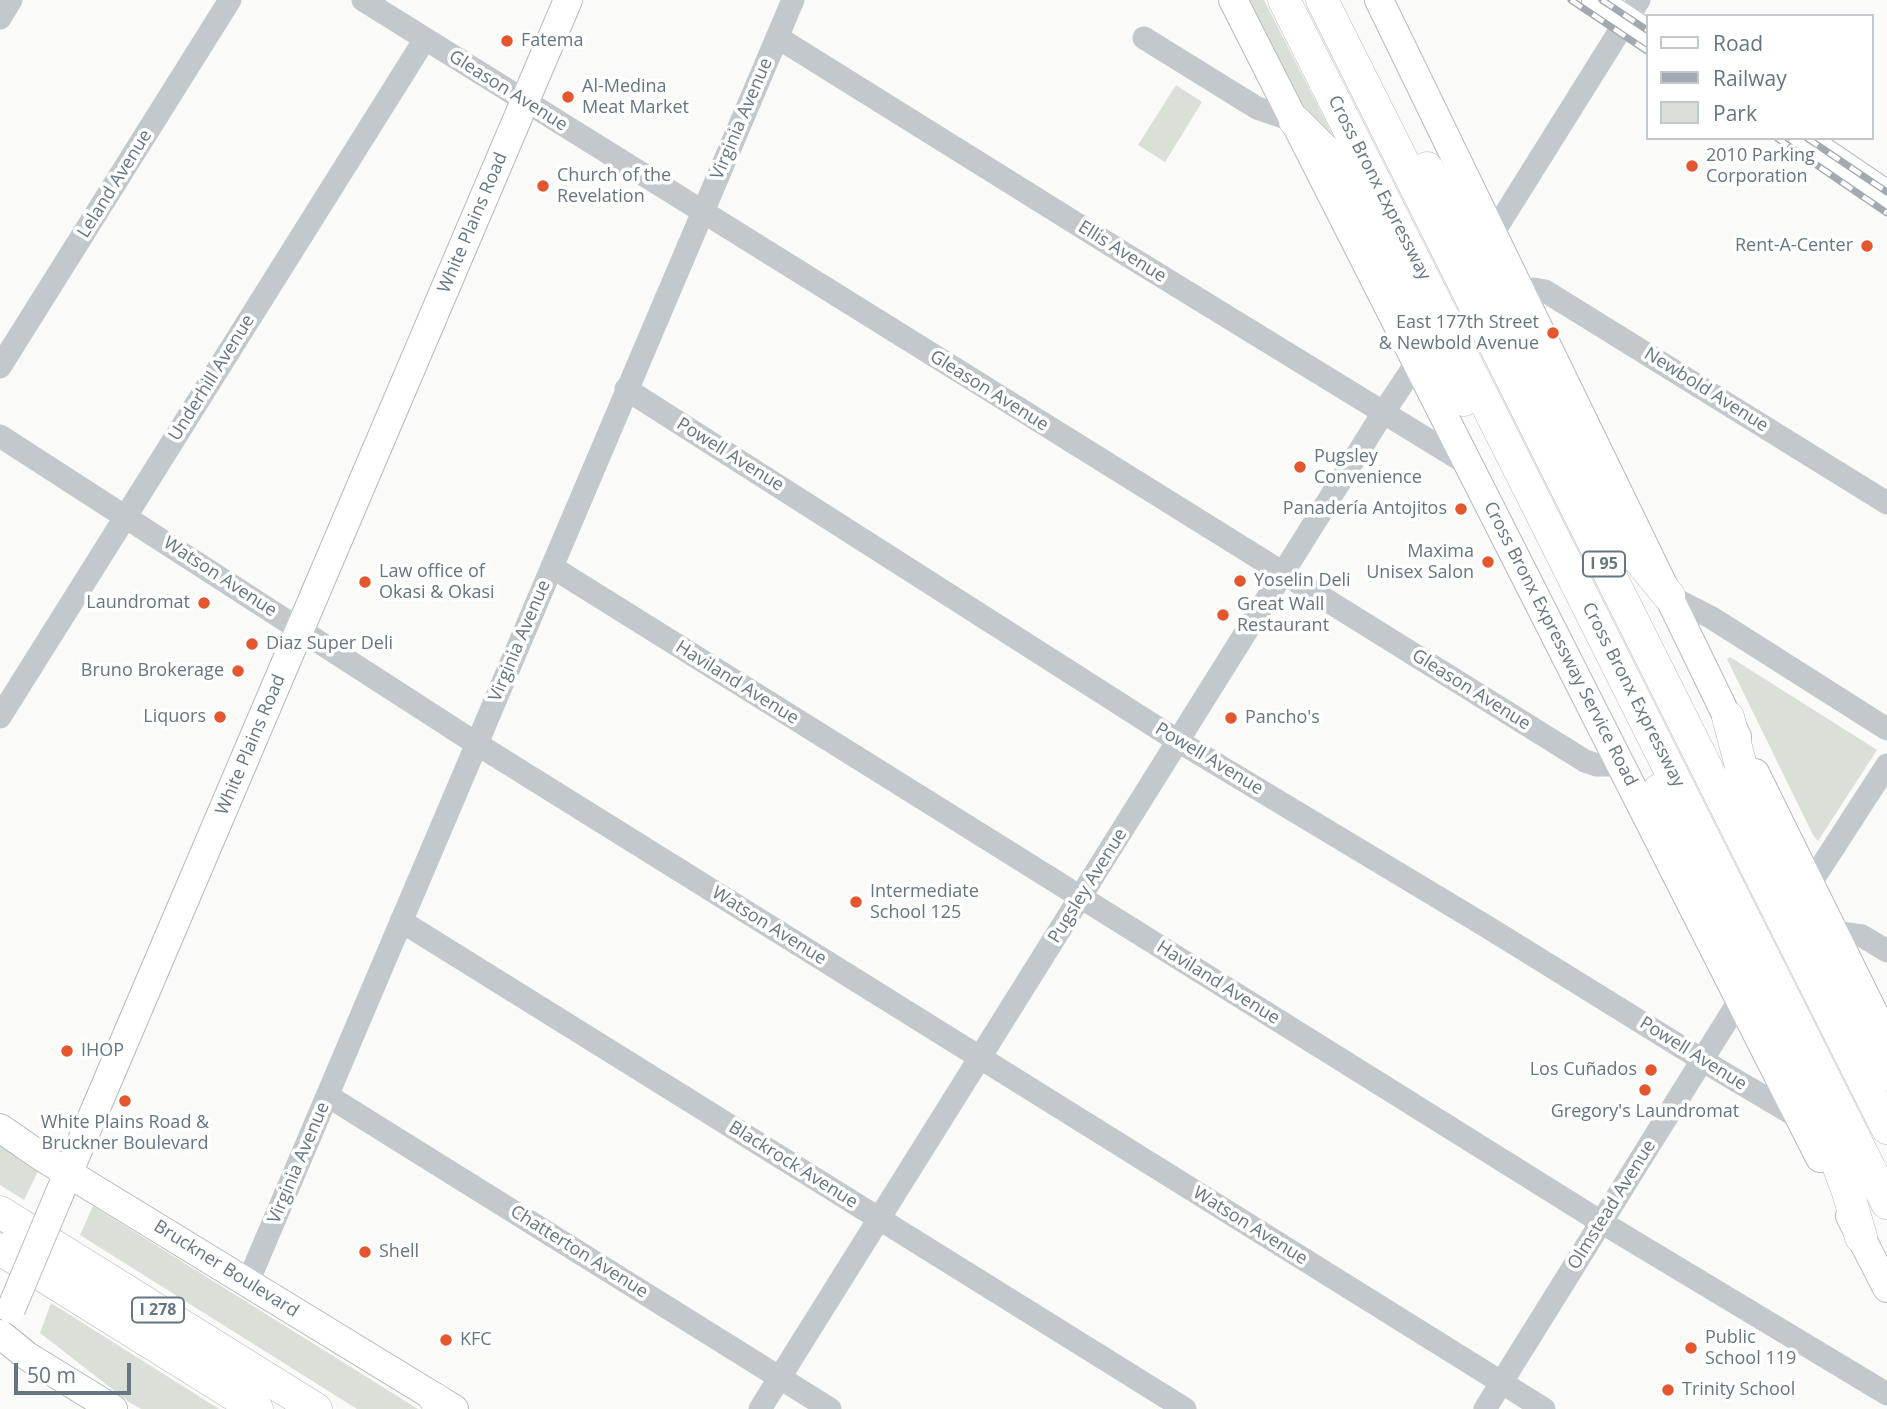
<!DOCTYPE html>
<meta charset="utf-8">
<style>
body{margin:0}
#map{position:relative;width:1887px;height:1409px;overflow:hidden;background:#fafaf8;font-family:"Open Sans",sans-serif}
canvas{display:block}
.legend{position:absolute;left:1646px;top:14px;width:228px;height:126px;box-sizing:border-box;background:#fff;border:2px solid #c1c8cd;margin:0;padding:9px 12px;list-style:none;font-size:21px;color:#657683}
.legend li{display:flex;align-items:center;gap:14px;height:35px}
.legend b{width:35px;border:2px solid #c1c8cd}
.scale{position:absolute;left:14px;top:1363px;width:117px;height:32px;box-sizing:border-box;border:4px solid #657683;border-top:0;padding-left:9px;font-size:21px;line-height:24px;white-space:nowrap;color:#657683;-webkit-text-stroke:5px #fff;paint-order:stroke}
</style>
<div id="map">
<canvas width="1887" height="1409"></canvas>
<ul class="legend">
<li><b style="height:9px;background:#fff"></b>Road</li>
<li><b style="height:9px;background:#a2aab0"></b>Railway</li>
<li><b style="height:19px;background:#dadfd7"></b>Park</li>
</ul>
<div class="scale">50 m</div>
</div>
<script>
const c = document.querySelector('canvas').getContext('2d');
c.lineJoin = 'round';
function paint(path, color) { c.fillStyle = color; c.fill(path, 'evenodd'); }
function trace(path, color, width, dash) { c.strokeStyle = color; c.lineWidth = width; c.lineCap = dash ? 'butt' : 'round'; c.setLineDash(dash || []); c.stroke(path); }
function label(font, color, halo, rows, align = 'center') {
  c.font = font + ' "Open Sans",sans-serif'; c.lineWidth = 7; c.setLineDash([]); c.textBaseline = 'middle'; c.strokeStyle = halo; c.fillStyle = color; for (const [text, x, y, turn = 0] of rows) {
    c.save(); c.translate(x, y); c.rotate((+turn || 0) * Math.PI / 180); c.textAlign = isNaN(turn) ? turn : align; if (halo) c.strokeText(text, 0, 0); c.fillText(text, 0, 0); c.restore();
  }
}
paint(new Path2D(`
 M 1243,0 L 1264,0 L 1350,169 L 1291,96 Z
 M 1176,85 L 1202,102 L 1165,162 L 1138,145 Z
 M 1730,657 L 1877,750 L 1818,841 L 1813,835 L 1727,659 Z
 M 0,1143 L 38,1171 L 24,1200 L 0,1185 Z
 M 93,1206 L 418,1409 L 357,1409 L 80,1235 Z
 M 51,1303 L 219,1409 L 141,1409 L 129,1402 L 40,1333 Z`), '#dadfd7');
const major = new Path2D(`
 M 1233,0 L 1820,1158
 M 1379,0 L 1737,737
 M 1596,0 L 1647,34
 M 1803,138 L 1887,195
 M 1755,773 L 1887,1040
 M 0,1128 L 42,1157 L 454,1409
 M 58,1197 L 568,0
 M 1850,1216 L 1887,1288
 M 0,1334 L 27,1356 L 113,1409`);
const highway = new Path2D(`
 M 1284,0 L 1887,1203
 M 1322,0 L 1887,1128
 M 1295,121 L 1324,150 L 1344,180 L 1407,303 L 1464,400
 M 1427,168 L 1486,272 L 1604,508 L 1628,546 L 1669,596
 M 1728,717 L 1745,781 L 1764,830 L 1887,1075
 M 1659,790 L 1716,916 L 1832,1149 L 1848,1192 L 1861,1237
 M 0,1212 L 316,1409
 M 0,1249 L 257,1409
 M 435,1399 L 447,1409`);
trace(major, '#b5babe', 30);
trace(highway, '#b4b9bd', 33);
trace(new Path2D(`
 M 363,0 L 1585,761 L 1597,765 L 1622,765
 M 0,18 L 11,0
 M 777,37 L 1125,254 L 1469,465
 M 1144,38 L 1257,108 L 1295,121
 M 1492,235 L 1639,0
 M 1521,294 L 1534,289 L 1545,291 L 1887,503
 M 0,367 L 230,0
 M 626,389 L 1178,741 L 1489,928 L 1720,1071 L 1798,1117
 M 0,436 L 477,744 L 1544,1409
 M 552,567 L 1601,1222 L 1887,1394
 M 1669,596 L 1712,618 L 1887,729
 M 0,717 L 425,39
 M 1810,884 L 1887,765
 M 401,921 L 1185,1409
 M 1834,932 L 1862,936 L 1887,951
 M 328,1096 L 830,1409
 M 248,1282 L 793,0
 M 760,1409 L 1383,413 L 1417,362
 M 1485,1409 L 1739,1001`), '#c3c8cc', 23);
trace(major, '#fff', 28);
trace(highway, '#fff', 32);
const rail = new Path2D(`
 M 1571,0 L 1647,51
 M 1602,0 L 1647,30
 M 1777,138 L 1887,213
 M 1807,138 L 1887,192`);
trace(rail, '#a2aab0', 7);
trace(rail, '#fff', 4.5, [13]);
const majorBridge = new Path2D(`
 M 11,1309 L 58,1197`);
trace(majorBridge, '#b5babe', 30, []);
trace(majorBridge, '#fff', 28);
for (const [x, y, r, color] of [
 [507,41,7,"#e4572e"],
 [568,97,7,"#e4572e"],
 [1692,166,7,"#e4572e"],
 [543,186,7,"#e4572e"],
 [1867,246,7,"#e4572e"],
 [1553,333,7,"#e4572e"],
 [1300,467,7,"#e4572e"],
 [1461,509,7,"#e4572e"],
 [1488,562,7,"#e4572e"],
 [1240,581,7,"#e4572e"],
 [365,582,7,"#e4572e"],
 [204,603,7,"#e4572e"],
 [1223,615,7,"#e4572e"],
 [252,644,7,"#e4572e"],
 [238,671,7,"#e4572e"],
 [220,717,7,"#e4572e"],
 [1231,718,7,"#e4572e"],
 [856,902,7,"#e4572e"],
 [67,1051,7,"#e4572e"],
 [1651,1070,7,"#e4572e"],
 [1645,1090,7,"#e4572e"],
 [125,1101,7,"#e4572e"],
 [365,1252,7,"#e4572e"],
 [446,1340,7,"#e4572e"],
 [1691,1348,7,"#e4572e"],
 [1668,1390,7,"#e4572e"]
]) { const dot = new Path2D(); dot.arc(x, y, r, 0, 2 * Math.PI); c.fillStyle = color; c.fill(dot); trace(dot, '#fff', 2.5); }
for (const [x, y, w] of [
 [1604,564,42],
 [158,1310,52]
]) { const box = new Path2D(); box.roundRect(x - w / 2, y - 12.5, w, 25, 5); c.fillStyle = '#fff'; c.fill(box); trace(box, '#657683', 2); }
label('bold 16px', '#657683', null, [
 ["I 95",1604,564],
 ["I 278",158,1310]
]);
label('18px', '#657683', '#fff', [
 ["Fatema",521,41],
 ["Al-Medina",582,87],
 ["Meat Market",582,108],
 ["2010 Parking",1706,156],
 ["Corporation",1706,177],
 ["Church of the",557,176],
 ["Revelation",557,197],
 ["Rent-A-Center",1853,246,"right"],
 ["East 177th Street",1539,323,"right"],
 ["& Newbold Avenue",1539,344,"right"],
 ["Pugsley",1314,457],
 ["Convenience",1314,478],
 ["Panadería Antojitos",1447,509,"right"],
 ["Maxima",1474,552,"right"],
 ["Unisex Salon",1474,573,"right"],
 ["Law office of",379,572],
 ["Okasi & Okasi",379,593],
 ["Yoselin Deli",1254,581],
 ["Laundromat",190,603,"right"],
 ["Great Wall",1237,605],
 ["Restaurant",1237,626],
 ["Diaz Super Deli",266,644],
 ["Bruno Brokerage",224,671,"right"],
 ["Liquors",206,717,"right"],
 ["Pancho's",1245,718],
 ["Intermediate",870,892],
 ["School 125",870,913],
 ["IHOP",81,1051],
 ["Los Cuñados",1637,1070,"right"],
 ["Gregory's Laundromat",1645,1112,"center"],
 ["White Plains Road &",125,1123,"center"],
 ["Bruckner Boulevard",125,1144,"center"],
 ["Shell",379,1252],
 ["Public",1705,1338],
 ["School 119",1705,1359],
 ["KFC",460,1340],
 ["Trinity School",1682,1390]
], 'left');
label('18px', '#657683', '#fff', [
 ["Gleason Avenue",508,91,32],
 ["Virginia Avenue",742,119,-67],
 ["Leland Avenue",115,184,-58],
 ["Cross Bronx Expressway",1379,188,63],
 ["White Plains Road",473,223,-67],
 ["Ellis Avenue",1122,252,32],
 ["Underhill Avenue",212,378,-58],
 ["Newbold Avenue",1706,390,32],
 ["Gleason Avenue",989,391,32],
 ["Powell Avenue",730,455,32],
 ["Watson Avenue",220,577,33],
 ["Virginia Avenue",520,641,-67],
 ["Cross Bronx Expressway Service Road",1560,644,63],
 ["Haviland Avenue",737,683,32],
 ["Gleason Avenue",1471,690,32],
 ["Cross Bronx Expressway",1633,695,63],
 ["White Plains Road",251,745,-67],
 ["Powell Avenue",1209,759,31],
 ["Pugsley Avenue",1088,886,-58],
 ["Watson Avenue",769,926,32],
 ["Haviland Avenue",1218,983,32],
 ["Powell Avenue",1693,1054,32],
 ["Virginia Avenue",299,1163,-67],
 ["Blackrock Avenue",793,1165,32],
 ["Olmstead Avenue",1612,1205,-58],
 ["Watson Avenue",1250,1226,32],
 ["Chatterton Avenue",579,1252,32],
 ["Bruckner Boulevard",226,1269,32]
]);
</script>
